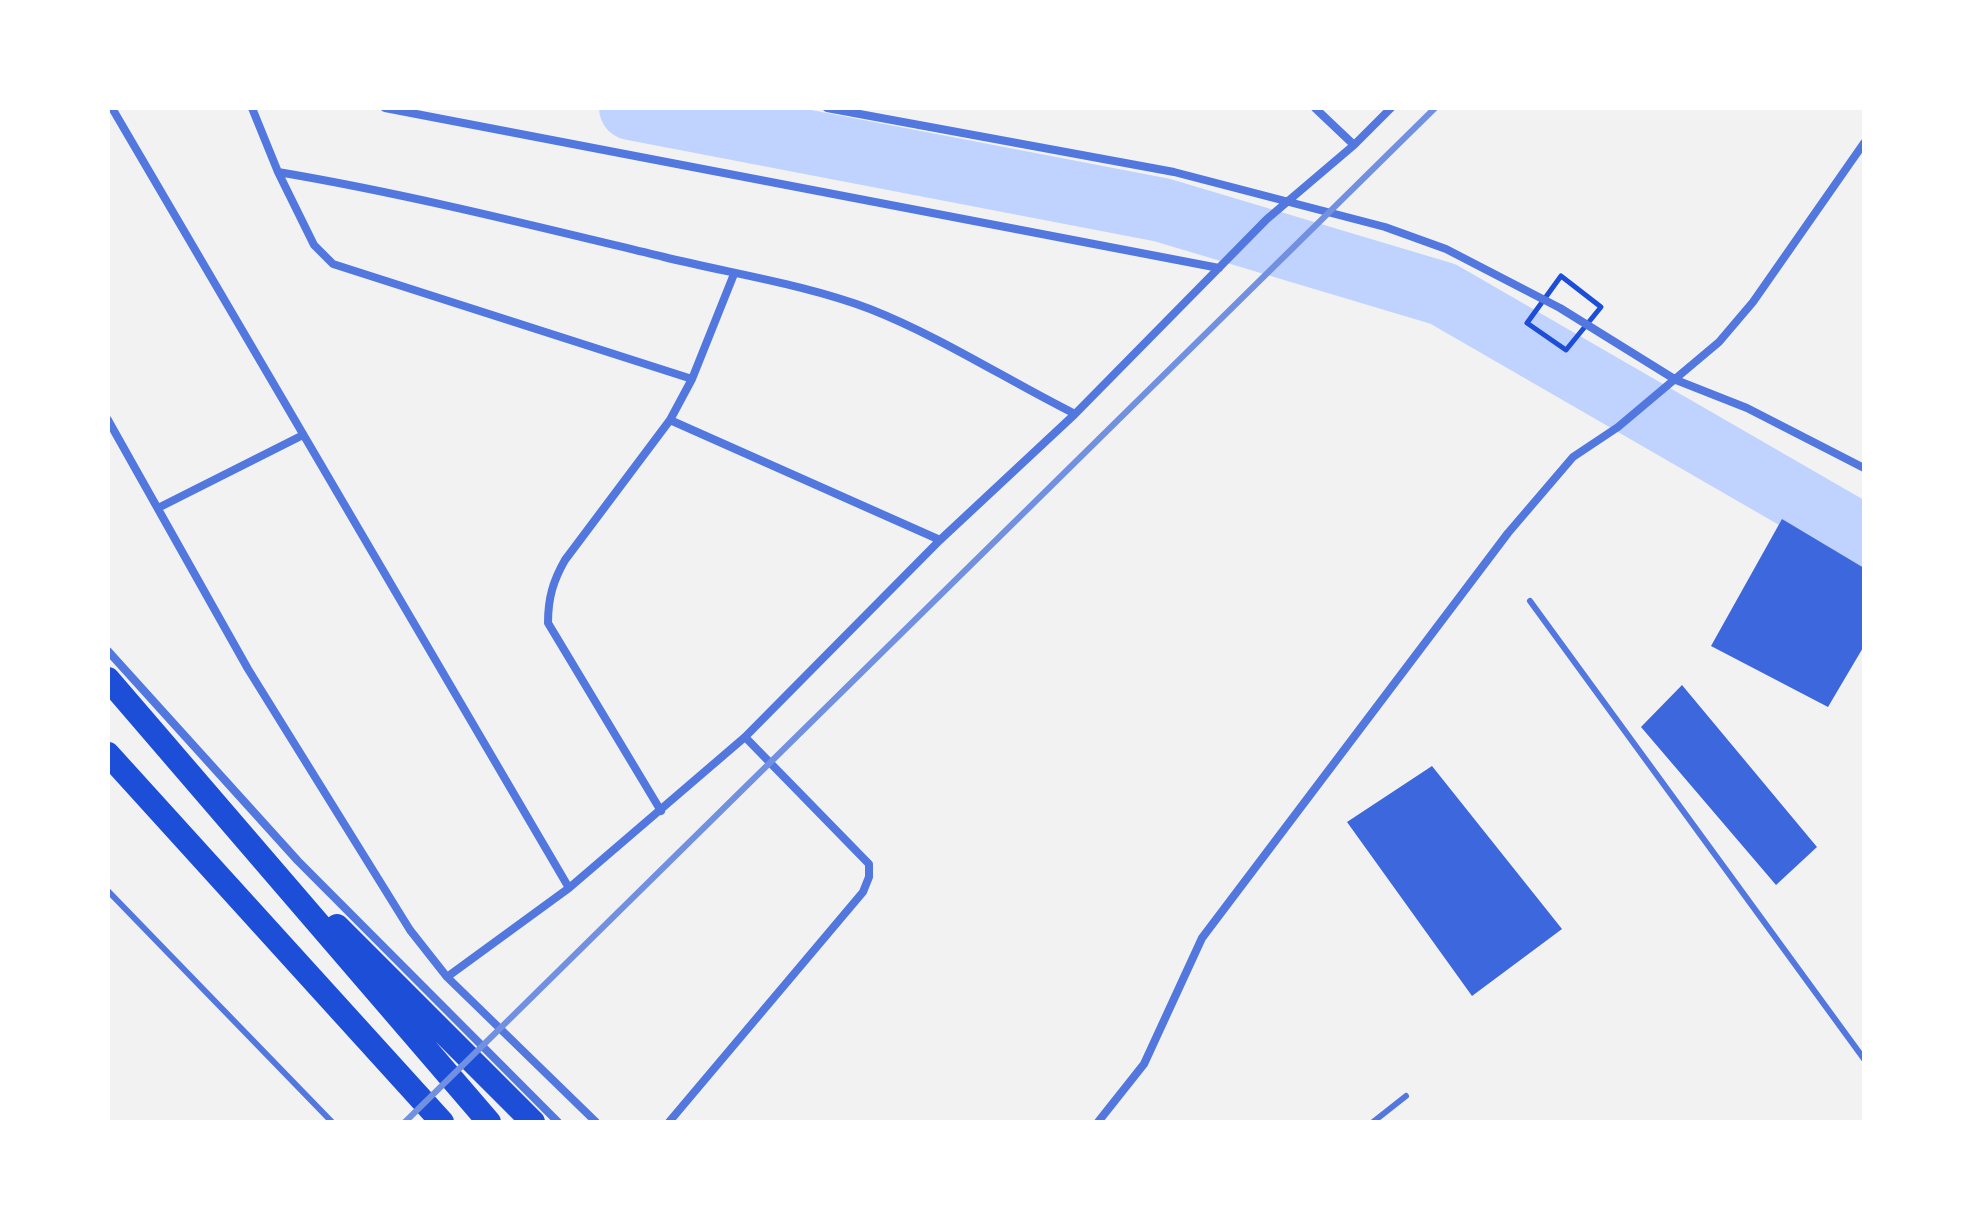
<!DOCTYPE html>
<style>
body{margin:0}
#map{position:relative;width:1972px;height:1230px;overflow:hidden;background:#f2f2f2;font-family:"Asap Condensed",sans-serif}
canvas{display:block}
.frame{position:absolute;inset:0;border:110px solid #fff;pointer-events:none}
</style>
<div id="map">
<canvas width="1972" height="1230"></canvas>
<div class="frame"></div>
</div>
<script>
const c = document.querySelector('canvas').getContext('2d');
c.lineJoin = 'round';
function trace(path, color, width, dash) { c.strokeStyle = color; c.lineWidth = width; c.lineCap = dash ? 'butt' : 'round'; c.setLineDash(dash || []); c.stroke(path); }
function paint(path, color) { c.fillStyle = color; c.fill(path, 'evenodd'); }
trace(new Path2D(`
 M 631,108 L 1162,210 L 1443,294 L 1864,537`), '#bfd3fe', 64);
paint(new Path2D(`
 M 1782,519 L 1864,568 L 1864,646 L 1828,707 L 1711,646 Z
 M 1682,685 L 1817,847 L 1776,885 L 1641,727 Z
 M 1432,766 L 1562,929 L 1472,996 L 1347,822 Z`), '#3d67dc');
trace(new Path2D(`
 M 1561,276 L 1601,307 L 1566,350 L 1527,323 Z`), '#1d4ed8', 5);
trace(new Path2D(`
 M 1530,601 L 1864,1059
 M 108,891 L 332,1122
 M 1373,1122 L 1406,1096`), '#5277de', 6);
trace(new Path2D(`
 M 112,108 L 569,888
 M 252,108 L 278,172 C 408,194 535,226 664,257 C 733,274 803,284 870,309 C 941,337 1007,380 1075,414
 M 385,108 L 1219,268
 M 827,108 L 1174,172 L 1385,227 L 1446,249 L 1560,308 L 1676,380 L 1747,408 L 1864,468
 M 1315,108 L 1354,145
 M 278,172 L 314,245 L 333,264 L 692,379
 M 108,420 L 248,669 L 410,930 L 447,977 L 596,1122
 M 670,420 L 692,379 L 734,274
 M 160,507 L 303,435
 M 108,651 L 298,861 L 558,1122
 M 661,811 L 548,623 C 548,598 553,581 565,560 L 670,420 L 940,540
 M 447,977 L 569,888 L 745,737 L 940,540 L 1075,414 L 1267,219 L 1354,145 L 1391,108
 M 669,1122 L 863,892 L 869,877 L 869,864 L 745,737
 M 1098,1122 L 1144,1064 L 1202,938 L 1508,533 L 1573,457 L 1618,427 L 1719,342 L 1753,302 L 1864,143`), '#5277de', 8);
trace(new Path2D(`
 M 108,679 L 489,1122
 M 108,754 L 442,1122
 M 337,926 L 533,1122`), '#1d4ed8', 24);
trace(new Path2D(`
 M 405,1122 L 1435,108`), '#7290e2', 6);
</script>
